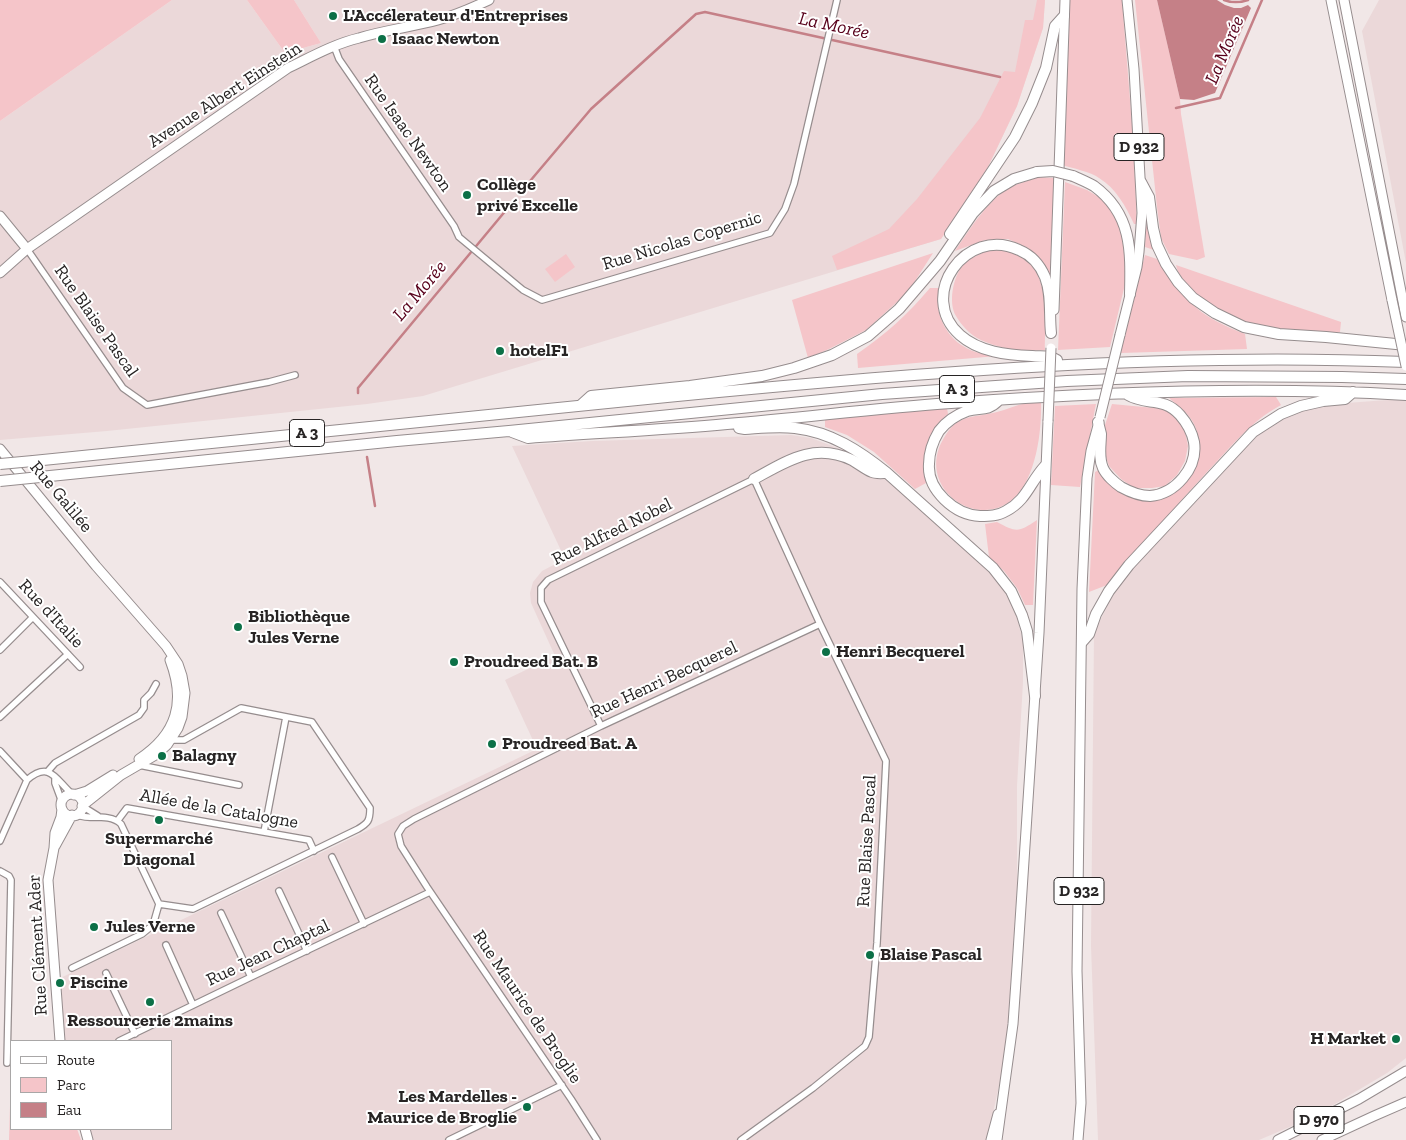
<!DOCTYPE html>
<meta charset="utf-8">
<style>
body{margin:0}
#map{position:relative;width:1406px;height:1140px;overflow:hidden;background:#f1e7e7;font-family:"Zilla Slab",serif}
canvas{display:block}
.legend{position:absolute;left:10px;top:1040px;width:162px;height:90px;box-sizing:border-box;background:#fff;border:1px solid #a9a7a7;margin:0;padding:6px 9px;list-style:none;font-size:15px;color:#272424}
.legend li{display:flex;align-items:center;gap:10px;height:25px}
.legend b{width:25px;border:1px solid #a9a7a7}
</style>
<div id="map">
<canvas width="1406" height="1140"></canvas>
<ul class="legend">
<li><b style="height:6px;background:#fff"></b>Route</li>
<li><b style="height:14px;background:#f5c5c9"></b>Parc</li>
<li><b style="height:14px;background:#c58087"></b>Eau</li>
</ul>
</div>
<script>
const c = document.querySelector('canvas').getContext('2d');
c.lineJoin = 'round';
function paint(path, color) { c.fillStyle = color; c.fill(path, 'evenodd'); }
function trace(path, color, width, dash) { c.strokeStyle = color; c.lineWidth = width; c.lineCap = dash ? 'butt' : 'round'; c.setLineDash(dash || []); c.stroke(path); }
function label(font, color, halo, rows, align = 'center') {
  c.font = font + ' "Zilla Slab",serif'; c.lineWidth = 4; c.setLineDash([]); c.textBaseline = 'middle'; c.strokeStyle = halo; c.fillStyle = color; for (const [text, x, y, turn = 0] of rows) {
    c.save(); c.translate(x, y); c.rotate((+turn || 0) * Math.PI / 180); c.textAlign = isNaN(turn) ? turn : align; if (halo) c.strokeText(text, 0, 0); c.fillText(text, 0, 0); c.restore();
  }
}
paint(new Path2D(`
 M 172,0 L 247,0 L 285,53 L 321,43 L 294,0 L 1045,0 L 1043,28 L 1017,106 L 987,169 L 941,239 L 423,396 L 367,404 L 107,431 L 0,440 L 0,121 Z
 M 1379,0 L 1406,0 L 1406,263 L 1362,31 Z
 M 1401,399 L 1406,400 L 1406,1058 L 1387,1073 L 1313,1117 L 1259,1140 L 1098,1140 L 1091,946 L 1094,633 L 1114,593 L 1133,568 L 1255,438 L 1276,420 L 1319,405 Z
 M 791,435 L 811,438 L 843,450 L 871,465 L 990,572 L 1007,593 L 1017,617 L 1023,642 L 1023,682 L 1017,786 L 1017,887 L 1008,1026 L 1001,1077 L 987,1140 L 85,1140 L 81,1129 L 171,1129 L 171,1041 L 57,1041 L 50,983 L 537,749 L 505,680 L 555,656 L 531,603 L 530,593 L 533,582 L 542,571 L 565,559 L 512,446 L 592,441 Z`), '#ebd8d9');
paint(new Path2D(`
 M 0,0 L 172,0 L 0,121 Z
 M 247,0 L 294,0 L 321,43 L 285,53 Z
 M 1037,0 L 1045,0 L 1043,28 L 1017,106 L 987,169 L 941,239 L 837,270 L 832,256 L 889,229 L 917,199 L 980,118 L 1004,71 L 1015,72 L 1025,20 L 1033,20 Z
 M 1069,0 L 1122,0 L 1133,137 L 1137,224 L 1134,224 C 1126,207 1116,188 1099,178 C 1091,172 1072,168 1062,165 Z
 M 1135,0 L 1157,0 L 1180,99 L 1181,114 L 1205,257 L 1197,260 L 1169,254 L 1161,238 L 1157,207 Z
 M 1038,177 L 1054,178 L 1050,277 L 1039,258 L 1028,248 L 1008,239 L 985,240 L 955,251 C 970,229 990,196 1015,185 C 1023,182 1031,180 1038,177 Z
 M 1065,182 L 1087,190 L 1107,202 L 1120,223 L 1125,260 L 1126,280 L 1110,347 L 1058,350 Z
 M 1146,224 L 1154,250 L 1145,247 Z
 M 989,250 C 995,250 1003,249 1009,251 C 1052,264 1045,314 1045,350 C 1036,350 1026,351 1018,351 C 1006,349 988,344 977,338 C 969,333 961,325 956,316 C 948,303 953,277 963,265 C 969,258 980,254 989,250 Z
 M 933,253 L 908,292 L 866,330 L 829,349 L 808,358 L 792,300 Z
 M 566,254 L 575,267 L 555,282 L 545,269 Z
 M 1145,255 L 1157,259 C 1173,283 1189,307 1216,321 C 1225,326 1235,330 1245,334 L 1247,349 L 1121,353 L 1124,333 Z
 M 1176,265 L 1341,322 L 1340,332 C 1290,335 1224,327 1190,287 C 1184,280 1178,275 1176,265 Z
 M 930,288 L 940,288 C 939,292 938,296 938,300 C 937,318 948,337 963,346 C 973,353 985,354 997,356 L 858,368 L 857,354 C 886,334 907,315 930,288 Z
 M 1276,397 L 1281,405 C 1251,421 1230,448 1207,472 C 1173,509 1140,547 1107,585 L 1089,592 L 1095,472 L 1099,470 C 1109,482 1116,491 1131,497 C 1135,499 1139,499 1143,499 C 1182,503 1209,461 1195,426 C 1190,414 1178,406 1169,398 Z
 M 1041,402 C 1042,431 1036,479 1013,499 C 979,529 923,493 939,448 C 942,440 949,428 956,423 C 968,415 983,416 997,412 C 1006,410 1016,405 1026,403 C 1031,402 1036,403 1041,402 Z
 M 1096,404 L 1080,487 L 1051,485 L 1055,406 Z
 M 1112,404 L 1165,409 L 1176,417 L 1185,431 L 1188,446 L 1185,461 L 1177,475 L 1165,486 L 1152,488 L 1134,488 L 1121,479 L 1109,466 L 1103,448 L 1102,434 Z
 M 947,408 L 948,414 C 925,439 923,449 926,483 L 915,489 L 874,452 L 847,435 L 825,427 L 825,419 Z
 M 1037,520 L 1033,605 L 1025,605 L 1017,588 L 1004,571 L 989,557 L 985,524 L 997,522 C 1017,533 1019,532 1037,520 Z
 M 11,1071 L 11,1129 L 77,1129 L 81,1140 L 9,1140 Z`), '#f5c5c9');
paint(new Path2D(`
 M 1157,0 L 1217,0 L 1225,5 L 1234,8 L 1241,8 L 1248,5 L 1251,8 L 1215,93 L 1194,100 L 1180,99 Z`), '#c58087');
trace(new Path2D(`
 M 1224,0 C 1232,3 1239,3 1248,0
 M 1176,108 L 1220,98 L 1262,0
 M 525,187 L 591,109 L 696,14 L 705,12 L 1000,77
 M 358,393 L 358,388 L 507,209
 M 367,457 L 375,506`), '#c58087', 2.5);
const street = new Path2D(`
 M 334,46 L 339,59 L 454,226 L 459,237 L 523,290 L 542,300 L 770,233 L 785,209 L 794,184 L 837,0
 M 27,249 L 123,388 L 147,405 L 269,382 L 295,375
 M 0,582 L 80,667
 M 0,650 L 33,617
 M 0,717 L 68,654
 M 601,726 L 541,602 L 541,588 L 548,580 L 754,479 L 820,624 L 886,761 L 877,943 L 869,1037 L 865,1046 L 813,1088 L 741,1140
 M 0,751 L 27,780
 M 139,765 L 239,785
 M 48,771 L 55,763 L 139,715 L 144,708 L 144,700 L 151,693 L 156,684
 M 55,777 L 55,783 L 62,802
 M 82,806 L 98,816
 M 76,815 C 81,816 87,818 93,817 C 102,817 114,817 121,824 L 159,904
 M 118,820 L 127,808 L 309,840 L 314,851
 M 264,832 L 286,717
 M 0,841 L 27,780 C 50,760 56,780 72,794
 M 332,857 L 364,924
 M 0,871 L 9,876 L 11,880 L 7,1063
 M 279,891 L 307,951
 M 159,904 L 193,909 L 358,829 C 368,823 370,821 370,808 L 312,722 L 241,708 L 184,740 L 171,740 L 169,738
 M 221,913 L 251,977
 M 166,945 L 193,1005
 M 72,968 L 142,934 L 153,925 L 159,904
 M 106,973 L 135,1034
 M 119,1041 L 251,977 L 430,892
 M 449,1140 L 562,1085
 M 597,1140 L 571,1099 L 427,887 L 401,846 L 398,834 L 403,826 L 414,819 L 601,726 L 820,624`);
const secondary = new Path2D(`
 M 1331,0 L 1392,300
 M 1344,0 L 1406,317
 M 0,216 L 27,249
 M 0,273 L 27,249 L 288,68 C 311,57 334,44 359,38 C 385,30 412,27 438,20 C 456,15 472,8 489,0
 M 0,449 L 96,566 L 166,646 L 178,664 L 182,676 L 185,693 L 182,717 L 178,728 L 167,745 L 157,754 L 121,775 L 82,806
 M 139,759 C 177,734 186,702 170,660
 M61 805a11 11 0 1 1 22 0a11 11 0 1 1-22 0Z
 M 74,795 L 87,791 L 113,775
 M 55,846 L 72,815
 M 60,1041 L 48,880 L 54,848 L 55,833 L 61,817 L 62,809
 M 85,1129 L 88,1140
 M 991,1140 L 998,1114`);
const primary = new Path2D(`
 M 1054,310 L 1065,0
 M 1120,335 L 1137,267 L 1139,252 L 1142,213 L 1134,69 L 1127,0
 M 997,1140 L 1013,1024 L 1017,967 L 1039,633 L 1048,421
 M 1078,1140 L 1081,1103 L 1077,971 L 1082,589 L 1087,478 L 1091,451 L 1099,422
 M 1278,1140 L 1359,1099 L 1406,1071
 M 1322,1140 L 1374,1116 L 1406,1102`);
const highway = new Path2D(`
 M 1073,176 C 1080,179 1087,182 1094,186 C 1132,214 1131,250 1130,294
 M 1141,182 L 1149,197 L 1153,228 L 1157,245 L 1166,264 L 1178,282 L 1193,298 L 1215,313 L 1244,327 L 1279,334 L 1326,337 L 1406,345
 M 950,234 L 1015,137 L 1032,103 L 1046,68 L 1055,26 L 1064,16
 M 1051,333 C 1049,315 1052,295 1045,277 C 1040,265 1031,255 1019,250 C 966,225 916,296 960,335 C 979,352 1007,355 1032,356 C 1041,357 1050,355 1057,360
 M 998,401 C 987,412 980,407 967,411 C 956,415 946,422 939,431 C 933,441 929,452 929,464 C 927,490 955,515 980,516 C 989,516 998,516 1006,511 C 1027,500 1030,482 1045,466
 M 581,405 L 591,396 L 690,386 L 762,376 L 794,368 L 832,355 L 868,336 L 899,309 L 940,261 L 973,213 L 994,191 L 1014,179 L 1037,172
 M 1098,422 C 1099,426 1100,430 1101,434 C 1101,445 1098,457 1103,468 C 1106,475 1115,483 1121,487 C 1130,492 1140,496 1150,496 C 1175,494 1198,468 1194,442 C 1192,432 1187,423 1180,415 C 1163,396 1146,406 1128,395
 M 739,428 L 745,429 C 761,428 778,426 795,428 C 831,432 860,451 887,473 L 993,568 L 1011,591 L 1022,615 L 1027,631 L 1035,696
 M 512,432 L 528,438 C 594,433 661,430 727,424 C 802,418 876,408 951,403 C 1102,392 1255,386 1406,395
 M 33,461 C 244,440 455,417 667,397 C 912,373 1159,352 1406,362
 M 40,477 L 397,441 L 509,431 L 882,394 L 1067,381 L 1188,376 L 1342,377 L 1406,379
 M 754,479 C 787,461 814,442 852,460 C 859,464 865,469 872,472 C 876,474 883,473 887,473
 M 1082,642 L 1089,634 L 1096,614 L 1109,591 L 1129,565 L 1253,432 L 1281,414 L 1301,406 L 1323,401 L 1345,399 L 1353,392`);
trace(street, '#968d8e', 8);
trace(secondary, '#968d8e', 11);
trace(primary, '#968d8e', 11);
trace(highway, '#968d8e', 12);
trace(street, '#fff', 5.5);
trace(secondary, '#fff', 9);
trace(primary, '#fff', 9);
trace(highway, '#fff', 10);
const secondaryBridge = new Path2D(`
 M 1392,300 L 1406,366`);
const primaryBridge = new Path2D(`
 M 1100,417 L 1120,335
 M 1048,421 L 1051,348`);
const highwayBridge = new Path2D(`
 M 1037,172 L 1053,171 L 1073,176
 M 0,464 L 33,461
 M 0,481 L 40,477`);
trace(secondaryBridge, '#968d8e', 11, []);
trace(primaryBridge, '#968d8e', 11, []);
trace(highwayBridge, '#968d8e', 12, []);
trace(secondaryBridge, '#fff', 9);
trace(primaryBridge, '#fff', 9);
trace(highwayBridge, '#fff', 10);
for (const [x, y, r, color] of [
 [333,16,5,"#0c7047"],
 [382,39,5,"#0c7047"],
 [467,195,5,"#0c7047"],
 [500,351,5,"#0c7047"],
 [238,627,5,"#0c7047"],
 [826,652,5,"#0c7047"],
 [454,662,5,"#0c7047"],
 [492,744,5,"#0c7047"],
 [162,756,5,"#0c7047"],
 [159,820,5,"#0c7047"],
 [94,927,5,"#0c7047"],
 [870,955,5,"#0c7047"],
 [60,983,5,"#0c7047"],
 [150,1002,5,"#0c7047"],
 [1396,1039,5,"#0c7047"],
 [527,1107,5,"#0c7047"]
]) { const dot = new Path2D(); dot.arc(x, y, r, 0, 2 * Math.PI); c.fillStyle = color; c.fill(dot); trace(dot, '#fff', 2); }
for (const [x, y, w] of [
 [1139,147,50],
 [957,389,35],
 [307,433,35],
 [1079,891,50],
 [1319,1120,50]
]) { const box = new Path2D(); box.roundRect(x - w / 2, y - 13.5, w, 27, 4); c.fillStyle = '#fff'; c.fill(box); trace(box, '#272424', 1); }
label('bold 16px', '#272424', null, [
 ["D 932",1139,147],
 ["A 3",957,389],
 ["A 3",307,433],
 ["D 932",1079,891],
 ["D 970",1319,1120]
]);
label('bold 18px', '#272424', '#fff', [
 ["L'Accélerateur d'Entreprises",343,16],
 ["Isaac Newton",392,39],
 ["Collège",477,185],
 ["privé Excelle",477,206],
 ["hotelF1",510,351],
 ["Bibliothèque",248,617],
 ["Jules Verne",248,638],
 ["Henri Becquerel",836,652],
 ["Proudreed Bat. B",464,662],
 ["Proudreed Bat. A",502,744],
 ["Balagny",172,756],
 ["Supermarché",159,839,"center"],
 ["Diagonal",159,860,"center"],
 ["Jules Verne",104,927],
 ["Blaise Pascal",880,955],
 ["Piscine",70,983],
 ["Ressourcerie 2mains",150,1021,"center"],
 ["H Market",1386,1039,"right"],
 ["Les Mardelles -",517,1097,"right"],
 ["Maurice de Broglie",517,1118,"right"]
], 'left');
label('18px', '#272424', '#fff', [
 ["Avenue Albert Einstein",225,95,-33],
 ["Rue Isaac Newton",408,133,55],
 ["Rue Nicolas Copernic",682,241,-17],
 ["Rue Blaise Pascal",96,321,55],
 ["Rue Galilée",61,497,50],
 ["Rue Alfred Nobel",612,532,-26],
 ["Rue d'Italie",51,614,47],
 ["Rue Henri Becquerel",664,680,-25],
 ["Allée de la Catalogne",219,809,10],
 ["Rue Blaise Pascal",867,841,-87],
 ["Rue Clément Ader",38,945,-93],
 ["Rue Jean Chaptal",268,953,-25],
 ["Rue Maurice de Broglie",527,1007,56]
]);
label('italic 19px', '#58011b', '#fff', [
 ["La Morée",834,26,12],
 ["La Morée",1225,50,-67],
 ["La Morée",420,291,-50]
]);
</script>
